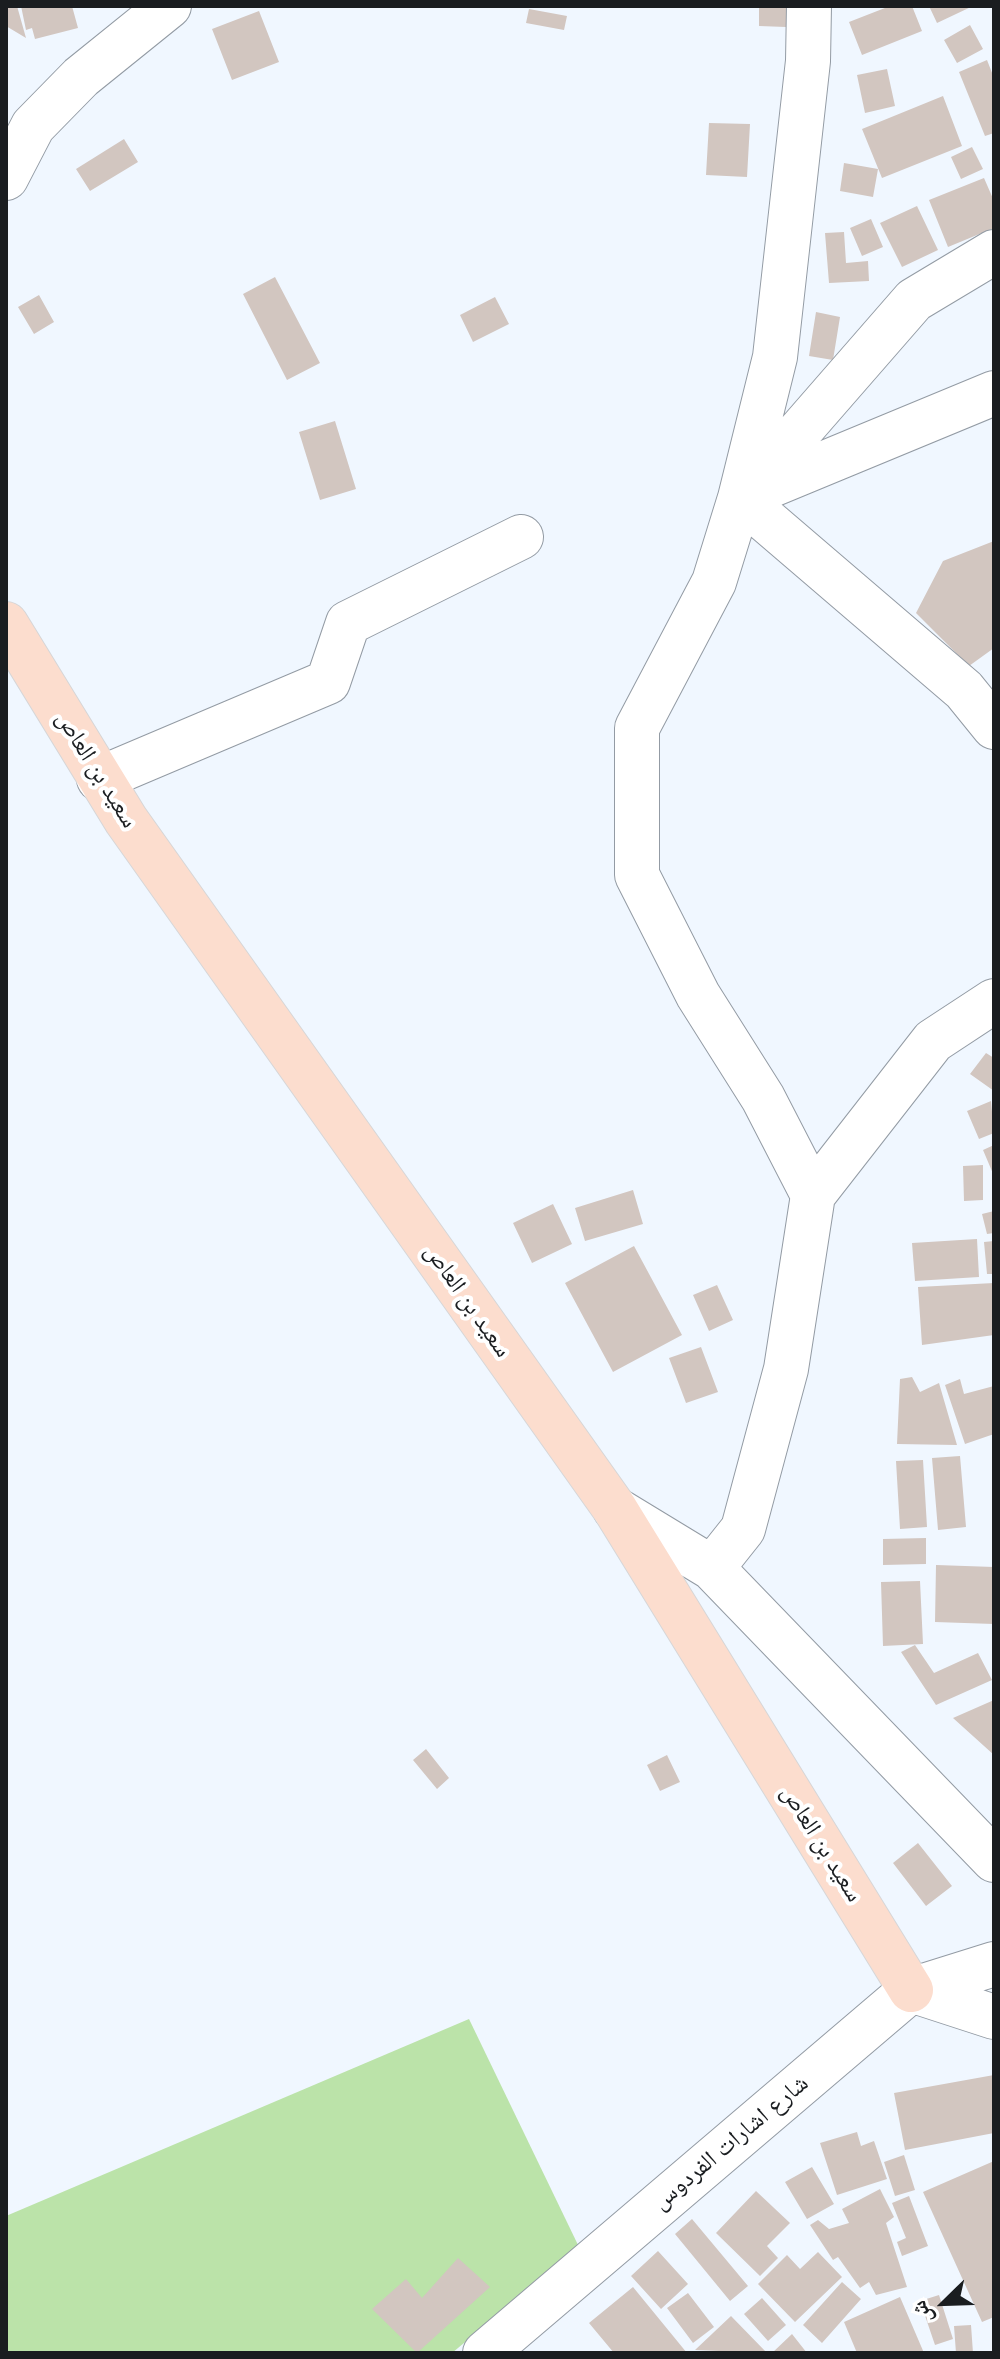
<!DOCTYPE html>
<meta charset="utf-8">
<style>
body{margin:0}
#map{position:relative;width:1000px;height:2359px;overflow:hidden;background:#f0f7ff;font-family:"DM Sans","Noto Naskh Arabic",sans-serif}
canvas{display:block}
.frame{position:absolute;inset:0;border:8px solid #1a1d20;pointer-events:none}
.north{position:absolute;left:904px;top:2263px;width:80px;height:80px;-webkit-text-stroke:6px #fff;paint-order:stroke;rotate:247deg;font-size:22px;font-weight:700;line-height:32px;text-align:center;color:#1a1d20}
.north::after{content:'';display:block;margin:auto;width:28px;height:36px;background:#1a1d20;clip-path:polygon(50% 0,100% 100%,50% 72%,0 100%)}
</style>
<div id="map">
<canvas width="1000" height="2359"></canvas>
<div class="frame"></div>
<div class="north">ش</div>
</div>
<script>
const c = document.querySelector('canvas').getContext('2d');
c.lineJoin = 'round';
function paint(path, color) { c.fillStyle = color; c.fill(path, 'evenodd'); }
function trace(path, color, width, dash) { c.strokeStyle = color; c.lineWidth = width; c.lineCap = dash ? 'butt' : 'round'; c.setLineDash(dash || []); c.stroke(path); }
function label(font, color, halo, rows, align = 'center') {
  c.font = font + ' "DM Sans","Noto Naskh Arabic",sans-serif'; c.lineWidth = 8; c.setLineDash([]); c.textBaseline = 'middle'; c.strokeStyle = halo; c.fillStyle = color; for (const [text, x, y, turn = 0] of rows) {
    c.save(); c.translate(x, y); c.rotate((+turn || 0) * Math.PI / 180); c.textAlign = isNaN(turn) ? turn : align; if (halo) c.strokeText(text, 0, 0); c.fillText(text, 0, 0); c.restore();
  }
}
paint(new Path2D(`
 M 469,2019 L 579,2247 L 452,2353 L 6,2353 L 6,2216 Z`), '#bbe3a9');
paint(new Path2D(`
 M 6,6 L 17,6 L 26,38 L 6,26 Z
 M 21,6 L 72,6 L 78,28 L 35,39 L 32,28 L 26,30 Z
 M 759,6 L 786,6 L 786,27 L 759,26 Z
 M 890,6 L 912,6 L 922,31 L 862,55 L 849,22 Z
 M 929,6 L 973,6 L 937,23 Z
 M 529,9 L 567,16 L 564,30 L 526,23 Z
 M 259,11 L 279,62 L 232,80 L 212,29 Z
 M 970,25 L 983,49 L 957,63 L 944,40 Z
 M 987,60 L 994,78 L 994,133 L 985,136 L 959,72 Z
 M 887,69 L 895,106 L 865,113 L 857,75 Z
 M 943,96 L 962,146 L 882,178 L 862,129 Z
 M 709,123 L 750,124 L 747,177 L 706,175 Z
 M 124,139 L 138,162 L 90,191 L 76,169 Z
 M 972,147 L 983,169 L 961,179 L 951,157 Z
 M 844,163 L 878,169 L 873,197 L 840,191 Z
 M 984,178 L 994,201 L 994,228 L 948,247 L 929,200 Z
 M 917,206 L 938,250 L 902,267 L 880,223 Z
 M 871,219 L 883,247 L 862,256 L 850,228 Z
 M 844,232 L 846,263 L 868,261 L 869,281 L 829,283 L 825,233 Z
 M 275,277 L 320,363 L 287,380 L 243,294 Z
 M 39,295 L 54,322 L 34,334 L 18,307 Z
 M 495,297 L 509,324 L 473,342 L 460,315 Z
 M 816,312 L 840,317 L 833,360 L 809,356 Z
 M 335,421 L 356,489 L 320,500 L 299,432 Z
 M 994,541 L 994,648 L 969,666 L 916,613 L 943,561 Z
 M 986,1053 L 994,1058 L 994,1091 L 970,1074 Z
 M 991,1101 L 994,1133 L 979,1139 L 967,1111 Z
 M 994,1145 L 994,1176 L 983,1150 Z
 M 983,1165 L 983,1200 L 964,1201 L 963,1166 Z
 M 633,1190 L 643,1224 L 585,1241 L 575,1208 Z
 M 553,1204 L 572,1244 L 532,1263 L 513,1223 Z
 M 994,1211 L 994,1233 L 987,1234 L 982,1214 Z
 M 977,1239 L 979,1277 L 915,1281 L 912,1243 Z
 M 994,1241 L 994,1274 L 987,1274 L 984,1242 Z
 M 634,1246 L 682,1335 L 613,1372 L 565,1283 Z
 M 994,1283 L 994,1335 L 922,1345 L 918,1287 Z
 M 717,1285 L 733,1320 L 709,1331 L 693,1295 Z
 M 701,1347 L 718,1392 L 686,1403 L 669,1358 Z
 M 912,1377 L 920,1392 L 939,1383 L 957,1445 L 897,1444 L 900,1379 Z
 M 960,1379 L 964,1394 L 994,1386 L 994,1434 L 965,1444 L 945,1385 Z
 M 960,1456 L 966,1527 L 938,1530 L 932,1458 Z
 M 923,1460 L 927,1527 L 900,1529 L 896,1461 Z
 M 926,1538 L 926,1564 L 883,1565 L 883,1539 Z
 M 936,1565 L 994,1567 L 994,1624 L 935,1622 Z
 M 920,1581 L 923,1644 L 883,1646 L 881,1582 Z
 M 915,1645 L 934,1673 L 978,1653 L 992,1680 L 936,1705 L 901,1652 Z
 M 994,1700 L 994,1755 L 953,1718 Z
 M 426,1749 L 449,1778 L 437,1789 L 413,1760 Z
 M 667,1755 L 680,1782 L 660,1791 L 647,1765 Z
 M 918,1843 L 952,1886 L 926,1906 L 893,1863 Z
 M 994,2075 L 994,2133 L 905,2150 L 894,2093 Z
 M 857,2132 L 861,2146 L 874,2141 L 887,2179 L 837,2195 L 820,2143 Z
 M 904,2155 L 915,2190 L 895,2196 L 884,2162 Z
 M 994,2161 L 994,2317 L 982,2322 L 923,2192 Z
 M 812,2167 L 834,2204 L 807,2219 L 785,2182 Z
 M 880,2189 L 894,2217 L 886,2223 L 907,2287 L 876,2295 L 869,2282 L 860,2288 L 838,2257 L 833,2260 L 810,2225 L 818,2220 L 829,2229 L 849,2223 L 842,2209 Z
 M 756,2191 L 790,2223 L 767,2246 L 778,2258 L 760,2276 L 716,2233 Z
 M 909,2196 L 928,2246 L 902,2256 L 897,2242 L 906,2238 L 892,2203 Z
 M 692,2219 L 748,2286 L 730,2301 L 675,2234 Z
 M 658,2251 L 688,2284 L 661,2309 L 631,2276 Z
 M 818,2252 L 842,2277 L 795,2322 L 758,2284 L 787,2255 L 800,2269 Z
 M 458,2258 L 490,2287 L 417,2353 L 372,2309 L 406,2279 L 422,2298 Z
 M 842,2282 L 861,2299 L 822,2343 L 803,2325 Z
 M 633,2287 L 687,2353 L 614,2353 L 589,2323 Z
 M 688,2293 L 714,2327 L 693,2343 L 667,2308 Z
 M 939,2295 L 953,2339 L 935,2345 L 920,2301 Z
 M 900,2297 L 924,2353 L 857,2353 L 844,2322 Z
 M 762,2298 L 786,2325 L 768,2341 L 744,2314 Z
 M 731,2316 L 767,2353 L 695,2350 Z
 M 971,2325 L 973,2353 L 956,2353 L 954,2326 Z
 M 792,2334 L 807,2353 L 772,2353 Z`), '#d2c6c0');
const minor = new Path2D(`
 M 6,178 L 33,126 L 81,77 L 169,6
 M 745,494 L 914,300 L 994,252
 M 750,494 L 994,393
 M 740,498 L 964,690 L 994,727
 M 99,779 L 328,682 L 348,623 L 521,537
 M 813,1195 L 933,1041 L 994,1001
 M 615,1509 L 712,1568 L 994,1860
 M 712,1568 L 743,1529 L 786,1369 L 813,1195 L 763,1098 L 698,995 L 637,875 L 637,728 L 714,582 L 740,498 L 775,357 L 808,61 L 809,6
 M 911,1990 L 994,2017
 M 485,2353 L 911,1990 L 994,1964`);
const major = new Path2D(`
 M 6,624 L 126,820 L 615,1509 L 911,1990`);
trace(minor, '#939ba4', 46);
trace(major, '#d6d6d7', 46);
trace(minor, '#fff', 44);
trace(major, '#fcddce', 44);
label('24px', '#1a1d20', '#fff', [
 ["سعيد بن العاص",96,770,58],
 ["سعيد بن العاص",467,1301,55],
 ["سعيد بن العاص",821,1844,58],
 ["شارع اشارات الفردوس",731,2143,-40]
]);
</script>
